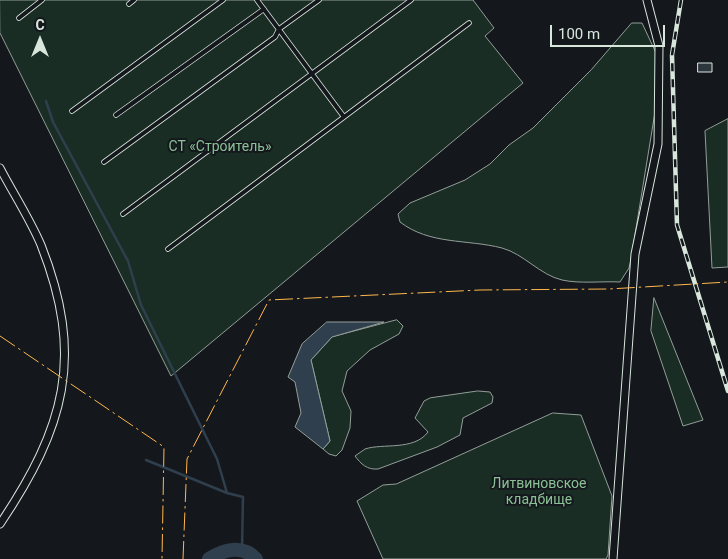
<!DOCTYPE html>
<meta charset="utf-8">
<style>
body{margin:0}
#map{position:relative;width:728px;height:559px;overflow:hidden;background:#14181c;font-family:Roboto,sans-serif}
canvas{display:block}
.north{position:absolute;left:15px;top:15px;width:50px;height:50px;-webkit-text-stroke:4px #14181c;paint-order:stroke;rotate:0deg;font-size:14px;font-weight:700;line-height:20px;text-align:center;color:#d8e6dc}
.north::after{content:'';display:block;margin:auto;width:18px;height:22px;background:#d8e6dc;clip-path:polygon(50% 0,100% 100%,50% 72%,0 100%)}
.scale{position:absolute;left:550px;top:25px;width:115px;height:22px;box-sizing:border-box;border:2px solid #d8e6dc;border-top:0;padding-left:6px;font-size:15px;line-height:18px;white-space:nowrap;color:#d8e6dc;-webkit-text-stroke:4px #14181c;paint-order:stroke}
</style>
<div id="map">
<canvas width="728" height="559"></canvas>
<div class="north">С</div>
<div class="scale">100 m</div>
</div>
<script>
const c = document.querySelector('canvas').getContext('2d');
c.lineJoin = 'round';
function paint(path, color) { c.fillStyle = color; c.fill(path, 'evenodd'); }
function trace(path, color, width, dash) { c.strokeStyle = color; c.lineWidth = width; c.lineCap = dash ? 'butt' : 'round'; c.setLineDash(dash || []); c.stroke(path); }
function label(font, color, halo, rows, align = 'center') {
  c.font = font + ' Roboto,sans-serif'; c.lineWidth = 4; c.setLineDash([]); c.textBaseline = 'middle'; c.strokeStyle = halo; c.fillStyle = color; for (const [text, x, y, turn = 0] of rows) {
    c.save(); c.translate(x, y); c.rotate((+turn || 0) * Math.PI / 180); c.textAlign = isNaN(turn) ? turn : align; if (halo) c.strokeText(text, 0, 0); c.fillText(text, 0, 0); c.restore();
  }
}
const green = new Path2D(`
 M 0,0 L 473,0 L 494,28 L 485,36 L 523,83 L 171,376 L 0,33 Z
 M 632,23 L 642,23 L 657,55 L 656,106 L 631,259 L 629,268 L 620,282 C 602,281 580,284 562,280 C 540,275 524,254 502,248 C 467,239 430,245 400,222 L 398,214 L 410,203 L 465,180 L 490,164 L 509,145 L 533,128 L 591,70 Z
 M 728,119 L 728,267 L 712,268 L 705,131 Z
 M 654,298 L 703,420 L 683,426 L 651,331 Z
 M 397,320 L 403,326 L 399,334 L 370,350 L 347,371 L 342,391 L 351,411 L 350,428 L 342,450 L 336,456 L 329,454 L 323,449 L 330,441 L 311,360 L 332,337 Z
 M 478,391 L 490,392 L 493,397 L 492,403 L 463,418 L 460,435 L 437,447 L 378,469 C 367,470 361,464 355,456 C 358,454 362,451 365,449 C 383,443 414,451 428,432 L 415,418 L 424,401 L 430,398 Z
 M 553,413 L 581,415 L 612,496 L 608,555 L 606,559 L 383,559 L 357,501 L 383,485 L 396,484 Z`);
paint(green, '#1a2d24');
trace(green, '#939e99', 1);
const water = new Path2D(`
 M 327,322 L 384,322 L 332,337 L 311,360 L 330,441 L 323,449 L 295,427 L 301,413 L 295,382 L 288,377 L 302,344 Z`);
paint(water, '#2f3f4d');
trace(water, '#939e99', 1);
trace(new Path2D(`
 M 46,101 L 53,122 L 128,261 L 141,305 L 217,459 L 227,493 L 243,497 L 242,550
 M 146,460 L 227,493`), '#2f3f4d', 2.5);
trace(new Path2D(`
 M 209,559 C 223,550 242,544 256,559`), '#2f3f4d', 14);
const building = new Path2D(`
 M 698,63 L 712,63 L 712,72 L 698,72 Z`);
paint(building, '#2c363c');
trace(building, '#d8e6dc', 1);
const lane = new Path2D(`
 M 257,0 L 344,117 L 469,23
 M 129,4 L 134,0
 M 19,18 L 42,0
 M 72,111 L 223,0
 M 116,115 L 264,9
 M 104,162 L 275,37 L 279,29 L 319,0
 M 123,214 L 411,0
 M 168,249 L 344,117`);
const street = new Path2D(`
 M 0,168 C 13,193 30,219 41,245 C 85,357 65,427 0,524
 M 613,559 L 635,254 L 658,144 L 659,46 L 647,0`);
trace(lane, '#d8e6dc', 5.5);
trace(street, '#d8e6dc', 9);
trace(lane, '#14181c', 4);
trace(street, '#14181c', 7);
const rail = new Path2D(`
 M 681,0 L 672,55 L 677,225 L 728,391`);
trace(rail, '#d8e6dc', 4.5);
trace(rail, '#14181c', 2.5, [8]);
trace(new Path2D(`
 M 0,336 L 164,447 L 162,559
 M 183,559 L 187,459 L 269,300 L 480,290 L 609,289 L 728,282`), '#ffb74d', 1, [18, 4, 2.5, 4]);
label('14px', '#8ac095', '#14181c', [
 ["СТ «Строитель»",220,147],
 ["Литвиновское",539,484],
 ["кладбище",539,500]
]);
</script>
